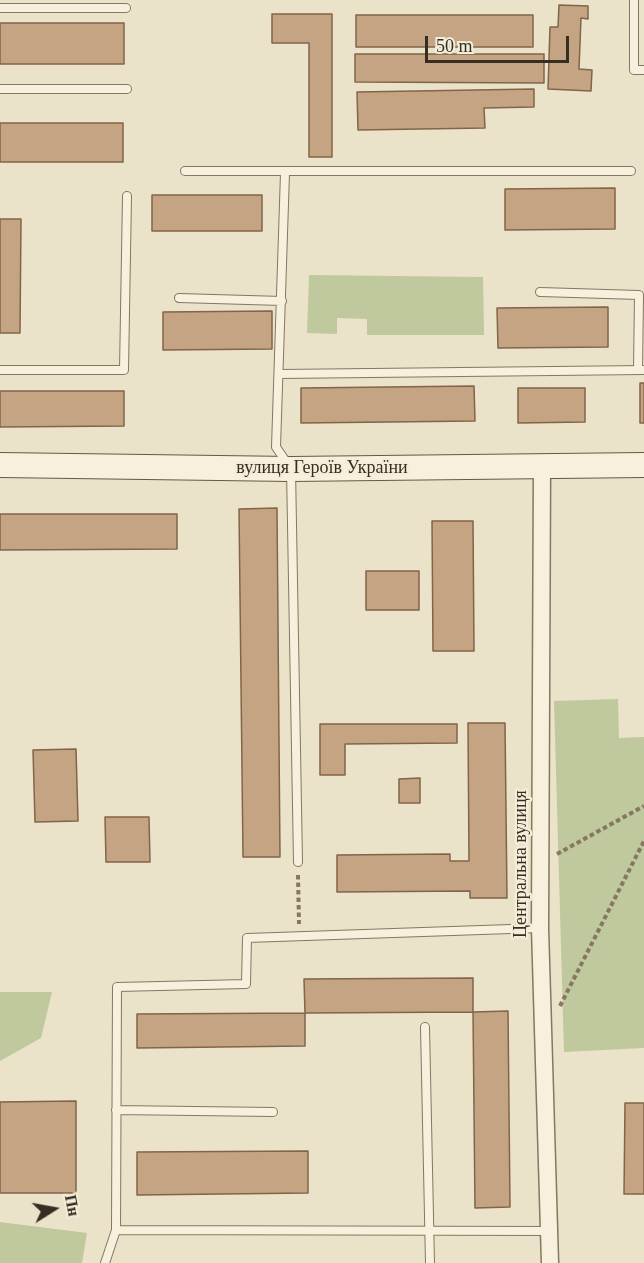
<!DOCTYPE html>
<meta charset="utf-8">
<style>
body{margin:0}
#map{position:relative;width:644px;height:1263px;overflow:hidden;background:#eae3ca;font-family:Georgia,serif}
canvas{display:block}
.north{position:absolute;left:24px;top:1179px;width:60px;height:60px;-webkit-text-stroke:4px #f3edd9;paint-order:stroke;rotate:79deg;font-size:16px;font-weight:700;line-height:24px;text-align:center;color:#372e22}
.north::after{content:'';display:block;margin:auto;width:21px;height:27px;background:#372e22;clip-path:polygon(50% 0,100% 100%,50% 72%,0 100%)}
.scale{position:absolute;left:425px;top:36px;width:144px;height:27px;box-sizing:border-box;border:3px solid #372e22;border-top:0;padding-left:8px;font-size:18px;line-height:21px;white-space:nowrap;color:#372e22;-webkit-text-stroke:4px #f3edd9;paint-order:stroke}
</style>
<div id="map">
<canvas width="644" height="1263"></canvas>
<div class="north">Пн</div>
<div class="scale">50 m</div>
</div>
<script>
const c = document.querySelector('canvas').getContext('2d');
c.lineJoin = 'round';
function paint(path, color) { c.fillStyle = color; c.fill(path, 'evenodd'); }
function trace(path, color, width, dash) { c.strokeStyle = color; c.lineWidth = width; c.lineCap = dash ? 'butt' : 'round'; c.setLineDash(dash || []); c.stroke(path); }
function label(font, color, halo, rows, align = 'center') {
  c.font = font + ' Georgia,serif'; c.lineWidth = 4.5; c.setLineDash([]); c.textBaseline = 'middle'; c.strokeStyle = halo; c.fillStyle = color; for (const [text, x, y, turn = 0] of rows) {
    c.save(); c.translate(x, y); c.rotate((+turn || 0) * Math.PI / 180); c.textAlign = isNaN(turn) ? turn : align; if (halo) c.strokeText(text, 0, 0); c.fillText(text, 0, 0); c.restore();
  }
}
paint(new Path2D(`
 M 309,275 L 483,277 L 484,335 L 367,335 L 367,319 L 337,318 L 337,334 L 307,333 Z
 M 618,699 L 619,738 L 644,737 L 644,1048 L 564,1052 L 554,701 Z
 M 0,992 L 52,992 L 41,1038 L 0,1061 Z
 M 0,1222 L 87,1233 L 82,1263 L 0,1263 Z`), '#c0c89e');
const building = new Path2D(`
 M 559,5 L 588,6 L 588,19 L 581,18 L 579,69 L 592,70 L 591,91 L 548,89 L 550,27 L 558,27 Z
 M 272,14 L 332,14 L 332,157 L 309,157 L 309,43 L 272,43 Z
 M 356,15 L 533,15 L 533,47 L 356,47 Z
 M 0,23 L 124,23 L 124,64 L 0,64 Z
 M 355,54 L 544,54 L 544,83 L 355,82 Z
 M 534,89 L 534,107 L 484,108 L 485,128 L 358,130 L 357,92 Z
 M 0,123 L 123,123 L 123,162 L 0,162 Z
 M 615,188 L 615,229 L 505,230 L 505,189 Z
 M 152,195 L 262,195 L 262,231 L 152,231 Z
 M 0,219 L 21,219 L 20,333 L 0,333 Z
 M 608,307 L 608,347 L 498,348 L 497,308 Z
 M 272,311 L 272,349 L 163,350 L 163,312 Z
 M 640,383 L 644,383 L 644,423 L 640,423 Z
 M 474,386 L 475,421 L 301,423 L 301,388 Z
 M 518,388 L 585,388 L 585,422 L 518,423 Z
 M 0,391 L 124,391 L 124,426 L 0,427 Z
 M 277,508 L 280,857 L 243,857 L 239,509 Z
 M 0,514 L 177,514 L 177,549 L 0,550 Z
 M 432,521 L 473,521 L 474,651 L 433,651 Z
 M 366,571 L 419,571 L 419,610 L 366,610 Z
 M 468,723 L 505,723 L 507,898 L 470,898 L 470,891 L 337,892 L 337,855 L 450,854 L 450,861 L 469,861 Z
 M 320,724 L 457,724 L 457,743 L 345,744 L 345,775 L 320,775 Z
 M 76,749 L 78,821 L 35,822 L 33,750 Z
 M 420,778 L 420,803 L 399,803 L 399,779 Z
 M 105,817 L 149,817 L 150,862 L 106,862 Z
 M 473,978 L 473,1012 L 305,1013 L 304,979 Z
 M 508,1011 L 510,1207 L 475,1208 L 473,1012 Z
 M 305,1013 L 305,1046 L 137,1048 L 137,1014 Z
 M 76,1101 L 76,1193 L 0,1193 L 0,1102 Z
 M 625,1103 L 644,1103 L 644,1194 L 624,1194 Z
 M 308,1151 L 308,1193 L 137,1195 L 137,1152 Z`);
paint(building, '#c5a484');
trace(building, '#826448', 1.5);
const lane = new Path2D(`
 M 634,0 L 634,70 L 644,70
 M 0,8 L 126,8
 M 0,89 L 127,89
 M 185,171 L 631,171
 M 285,173 L 276,447 L 291,469 L 298,862
 M 540,292 L 639,295 L 638,370
 M 179,298 L 282,301
 M 0,370 L 124,370 L 127,196
 M 279,374 L 644,370
 M 425,1027 L 430,1263
 M 116,1110 L 273,1112
 M 116,1230 L 549,1231
 M 105,1263 L 116,1230 L 117,987 L 246,984 L 247,938 L 540,928`);
const street = new Path2D(`
 M 542,466 L 540,928 L 550,1263`);
const secondary = new Path2D(`
 M 0,465 L 291,469 L 644,465`);
trace(lane, '#857760', 10);
trace(street, '#857760', 19);
trace(secondary, '#675843', 26);
trace(new Path2D(`
 M 557,854 L 644,806
 M 298,875 L 299,924
 M 560,1006 L 644,841`), '#857760', 4, [4.5, 3]);
trace(lane, '#f6f0dc', 8);
trace(street, '#f6f0dc', 16);
trace(secondary, '#f6f0dc', 24);
label('18px', '#372e22', '#f3edd9', [
 ["вулиця Героїв України",322,468],
 ["Центральна вулиця",521,864,-90]
]);
</script>
